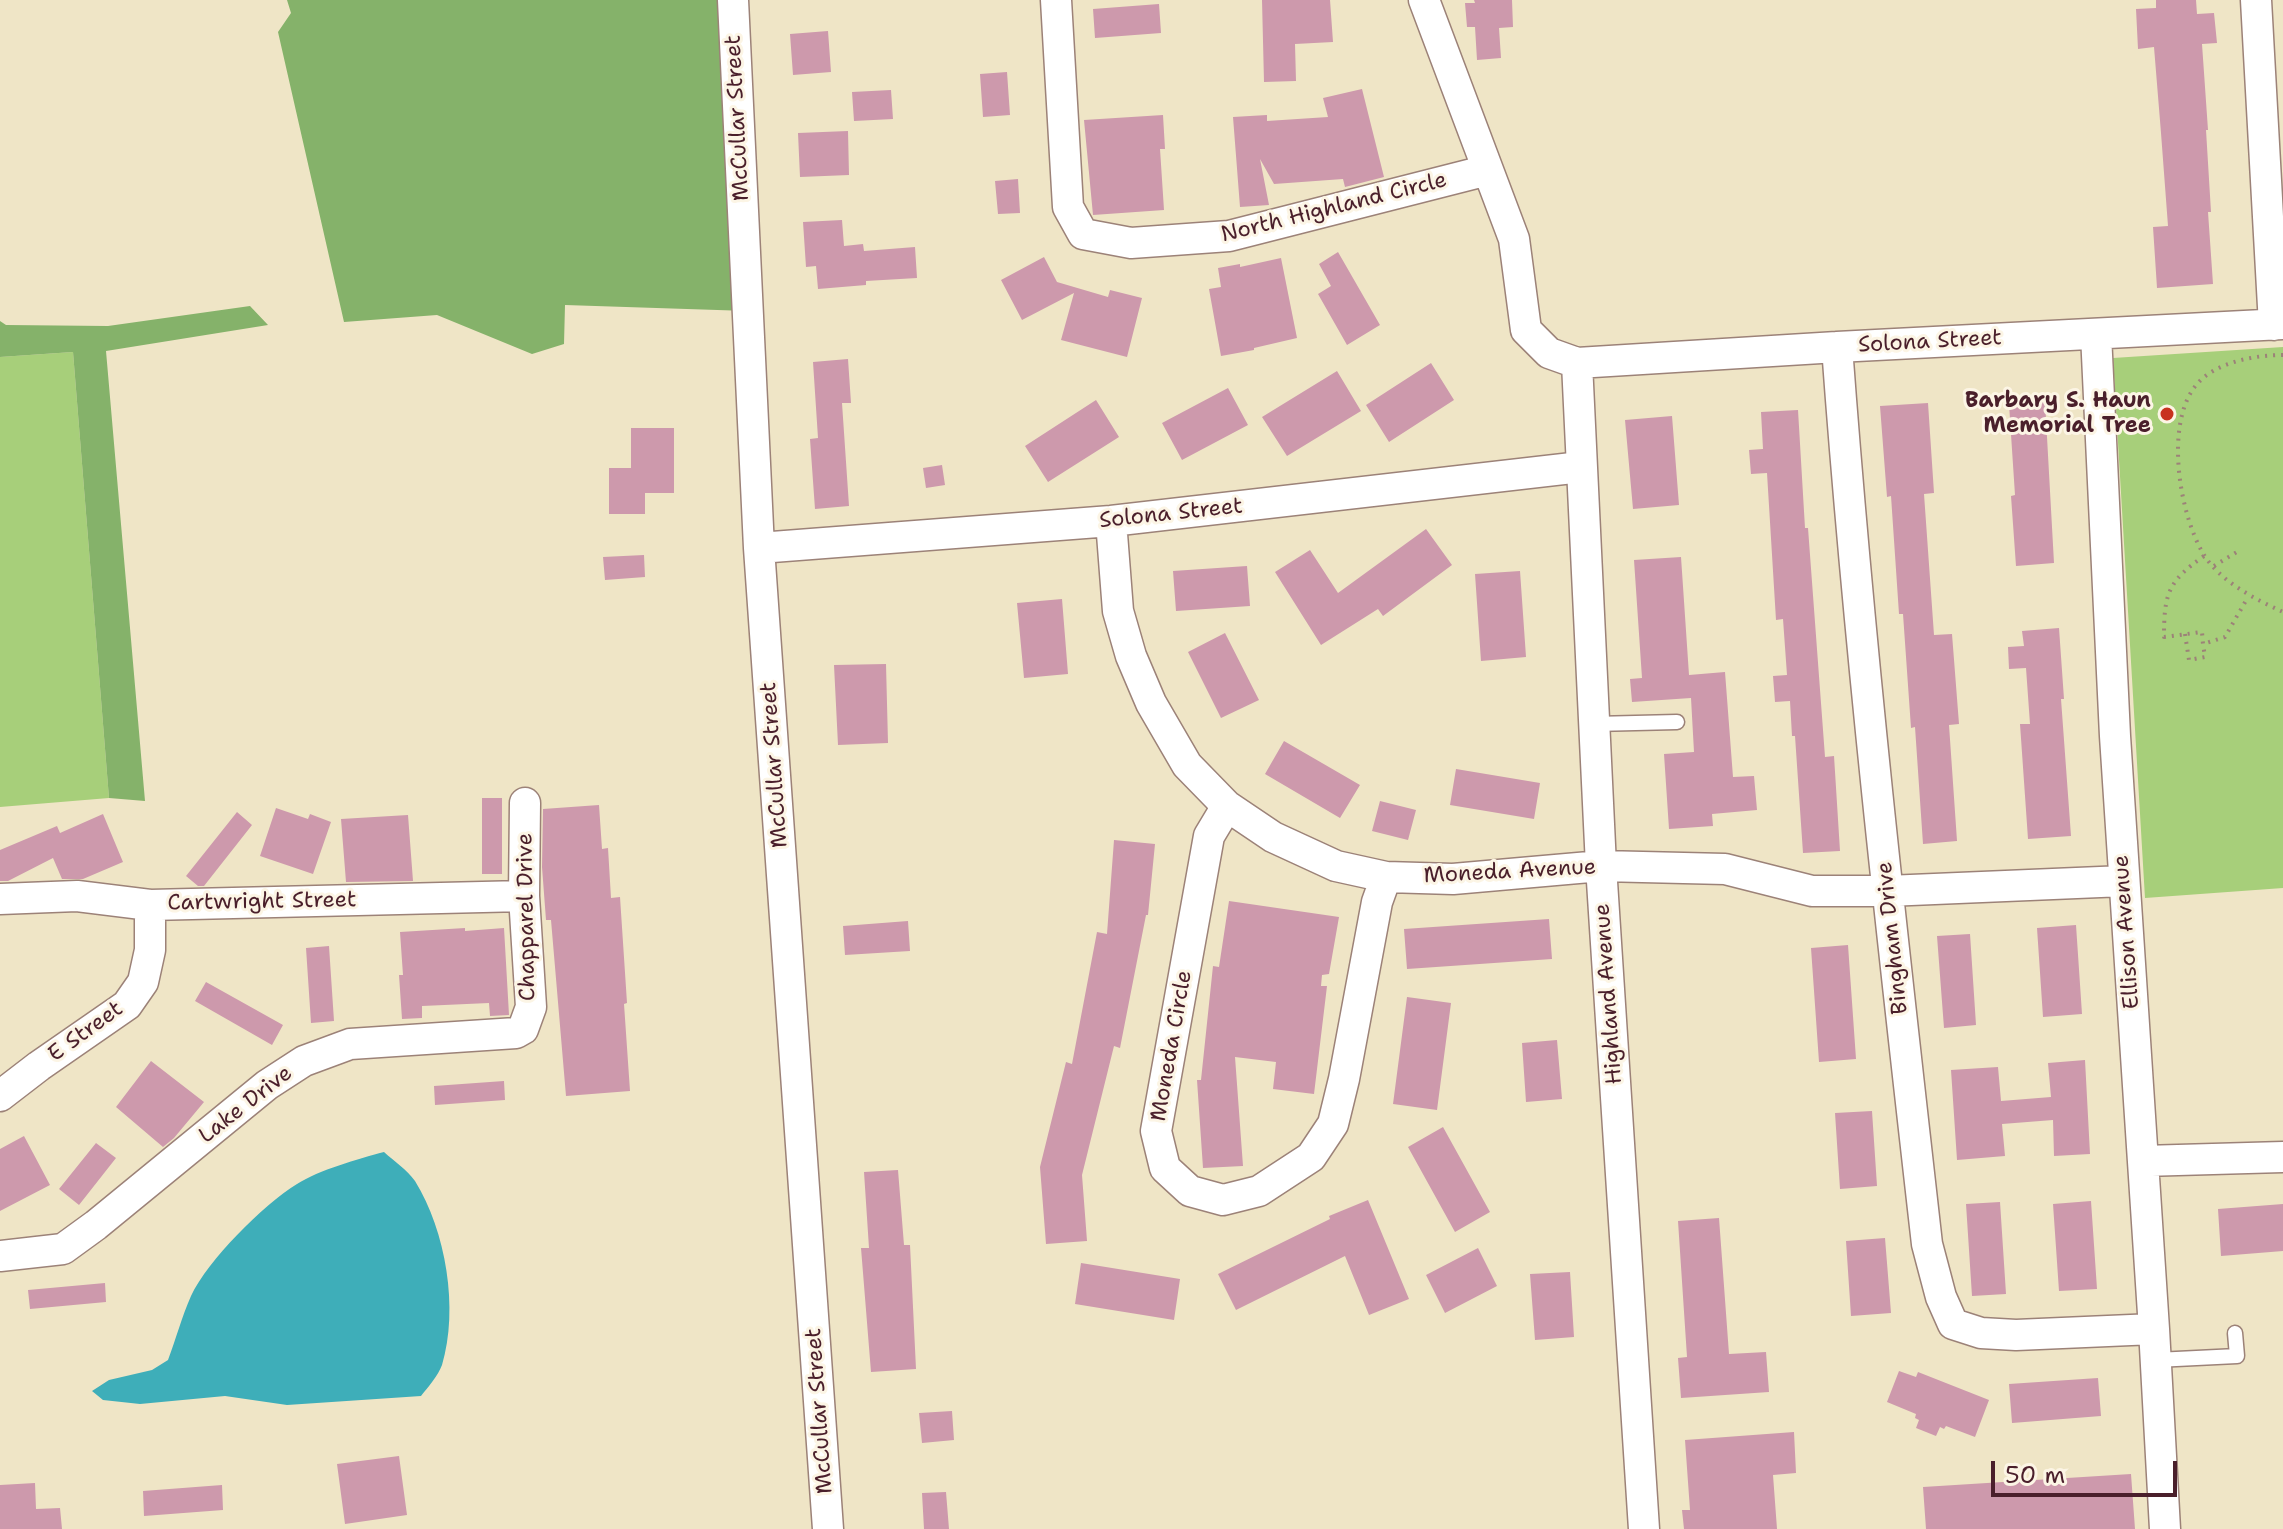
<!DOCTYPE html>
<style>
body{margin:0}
#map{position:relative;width:2283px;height:1529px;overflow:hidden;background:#efe5c6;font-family:"Shantell Sans",sans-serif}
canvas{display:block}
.scale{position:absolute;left:1991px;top:1461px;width:186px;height:36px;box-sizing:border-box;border:4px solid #4a1f2b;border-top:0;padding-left:10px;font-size:24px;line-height:28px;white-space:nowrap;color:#4a1f2b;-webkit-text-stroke:6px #fcf5e5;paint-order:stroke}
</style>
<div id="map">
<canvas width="2283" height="1529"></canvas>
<div class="scale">50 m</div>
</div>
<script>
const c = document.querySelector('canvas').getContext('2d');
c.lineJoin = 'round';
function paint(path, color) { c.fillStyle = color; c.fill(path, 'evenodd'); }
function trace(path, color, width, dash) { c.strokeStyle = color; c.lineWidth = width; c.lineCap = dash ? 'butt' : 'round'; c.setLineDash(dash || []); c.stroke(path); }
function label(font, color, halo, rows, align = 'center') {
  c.font = font + ' "Shantell Sans",sans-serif'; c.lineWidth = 6; c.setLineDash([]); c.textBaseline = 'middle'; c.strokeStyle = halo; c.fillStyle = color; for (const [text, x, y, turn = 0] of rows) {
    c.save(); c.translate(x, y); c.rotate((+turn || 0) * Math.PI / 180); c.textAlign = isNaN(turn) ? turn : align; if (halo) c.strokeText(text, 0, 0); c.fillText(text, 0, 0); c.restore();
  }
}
paint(new Path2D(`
 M 2283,347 L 2283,888 L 2145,898 L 2113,358 Z
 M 73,352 L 109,798 L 0,807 L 0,357 Z`), '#a7cf7a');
paint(new Path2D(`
 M 287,0 L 733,0 L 748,311 L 565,305 L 564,344 L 532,354 L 437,315 L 344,322 L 278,32 L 291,13 Z
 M 250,306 L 268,325 L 106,351 L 145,801 L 109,798 L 73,352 L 0,357 L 0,321 L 6,325 L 108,326 Z`), '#85b26a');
paint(new Path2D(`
 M 384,1152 C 394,1161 407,1170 415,1181 C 446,1231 459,1309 442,1365 C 438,1376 428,1387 421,1396 L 287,1405 L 225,1396 L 140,1404 L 103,1400 L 92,1391 L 109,1380 L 152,1370 L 168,1360 C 176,1339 182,1316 191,1296 C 208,1260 263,1205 297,1184 C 319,1170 358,1159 384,1152 Z`), '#3eaeb9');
paint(new Path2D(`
 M 1262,0 L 1330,0 L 1333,42 L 1295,44 L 1296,81 L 1264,82 Z
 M 1474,0 L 1512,0 L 1513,27 L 1499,28 L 1501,58 L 1477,60 L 1475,27 L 1467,27 L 1465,3 L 1475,3 Z
 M 2156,0 L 2196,0 L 2197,14 L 2214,13 L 2217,43 L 2202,44 L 2208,130 L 2206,130 L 2211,212 L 2208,212 L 2213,284 L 2157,288 L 2153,227 L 2168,226 L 2161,133 L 2154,47 L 2138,49 L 2136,9 L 2156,8 Z
 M 1159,4 L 1161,33 L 1095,38 L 1093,9 Z
 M 828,31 L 831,72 L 793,75 L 790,34 Z
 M 1007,72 L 1010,115 L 983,117 L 980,74 Z
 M 1362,89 L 1384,177 L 1345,187 L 1343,179 L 1274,184 L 1260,159 L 1269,205 L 1240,207 L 1233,117 L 1267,115 L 1267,121 L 1328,117 L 1323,98 Z
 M 891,90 L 893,119 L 854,121 L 852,92 Z
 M 1163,115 L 1165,149 L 1160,149 L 1164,210 L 1093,215 L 1084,120 Z
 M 848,131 L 849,175 L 800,177 L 798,133 Z
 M 1018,179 L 1020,213 L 998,214 L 995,181 Z
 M 842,220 L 844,246 L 863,244 L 864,251 L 915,247 L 917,278 L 866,281 L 866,285 L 818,289 L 816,266 L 806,267 L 803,222 Z
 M 1338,252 L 1380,325 L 1347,345 L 1318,294 L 1331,286 L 1319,264 Z
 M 1044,257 L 1057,282 L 1108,297 L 1110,290 L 1142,298 L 1127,357 L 1061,340 L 1074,293 L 1022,320 L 1001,280 Z
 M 1281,258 L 1297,338 L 1254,348 L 1254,350 L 1221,356 L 1209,289 L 1221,287 L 1218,268 L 1240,264 L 1240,267 Z
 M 848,359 L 851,403 L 842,403 L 849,506 L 815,509 L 810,439 L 818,438 L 813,362 Z
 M 1431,363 L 1454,400 L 1389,442 L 1366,405 Z
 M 1337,371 L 1361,411 L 1287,456 L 1262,417 Z
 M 1228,388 L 1248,425 L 1182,460 L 1162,423 Z
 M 1096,400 L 1119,437 L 1048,482 L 1025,446 Z
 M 2045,401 L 2054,563 L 2016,566 L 2011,496 L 2015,495 L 2009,404 Z
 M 1928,403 L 1934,493 L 1924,494 L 1934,635 L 1952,634 L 1959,724 L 1949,725 L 1957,841 L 1923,844 L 1915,727 L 1911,728 L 1903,614 L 1899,614 L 1891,496 L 1887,497 L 1880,406 Z
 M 1798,410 L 1805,528 L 1808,528 L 1825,757 L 1834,756 L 1840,851 L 1803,853 L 1795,736 L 1792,736 L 1790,701 L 1775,702 L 1773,676 L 1787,675 L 1783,619 L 1776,620 L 1767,473 L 1751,474 L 1749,450 L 1763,449 L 1761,412 Z
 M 1672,416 L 1679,505 L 1633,509 L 1625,420 Z
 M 631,428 L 674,428 L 674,493 L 645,493 L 645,514 L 609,514 L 609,468 L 631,468 Z
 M 942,465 L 945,485 L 926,488 L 923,468 Z
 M 1426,529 L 1452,565 L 1383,616 L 1378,609 L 1321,645 L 1275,572 L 1310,550 L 1338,593 Z
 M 644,555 L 645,577 L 605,580 L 603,557 Z
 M 1681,557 L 1689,675 L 1725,672 L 1733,777 L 1754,776 L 1757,810 L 1712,814 L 1713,826 L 1669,829 L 1664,754 L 1694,752 L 1691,698 L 1632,702 L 1630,679 L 1642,678 L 1634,560 Z
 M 1247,566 L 1250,606 L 1176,611 L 1173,571 Z
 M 1520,571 L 1526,657 L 1481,661 L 1475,574 Z
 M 1062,599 L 1068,674 L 1024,678 L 1017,603 Z
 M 2059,628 L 2064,699 L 2061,699 L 2071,836 L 2028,839 L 2020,724 L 2030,724 L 2026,668 L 2009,669 L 2008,647 L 2024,646 L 2022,631 Z
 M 1225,633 L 1259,700 L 1221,718 L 1188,652 Z
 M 886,664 L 888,743 L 838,745 L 834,665 Z
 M 1284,741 L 1360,785 L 1340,818 L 1265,774 Z
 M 1456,769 L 1540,783 L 1534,819 L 1450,805 Z
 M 482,798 L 502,798 L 502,874 L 482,874 Z
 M 1380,801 L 1416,810 L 1408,840 L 1372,831 Z
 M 599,805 L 602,849 L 608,848 L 611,898 L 620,897 L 627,1003 L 624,1004 L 630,1091 L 566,1096 L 551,920 L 546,920 L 542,867 L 543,809 Z
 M 276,808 L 308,819 L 310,814 L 331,822 L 313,874 L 260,856 Z
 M 237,812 L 252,825 L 204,886 L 198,886 L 186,876 Z
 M 103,814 L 123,862 L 83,879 L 62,879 L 53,858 L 8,881 L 0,881 L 0,850 L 57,826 L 60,833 Z
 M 408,815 L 413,881 L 346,882 L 341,819 Z
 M 1114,840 L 1155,844 L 1148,915 L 1146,915 L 1120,1048 L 1114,1046 L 1082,1175 L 1087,1241 L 1046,1244 L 1040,1167 L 1066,1062 L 1072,1064 L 1097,932 L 1107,934 Z
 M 1229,901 L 1339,917 L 1329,974 L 1322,975 L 1321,986 L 1327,986 L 1314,1094 L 1273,1089 L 1276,1062 L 1235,1057 L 1243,1166 L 1203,1168 L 1197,1080 L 1201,1080 L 1213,966 L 1219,967 Z
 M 1549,919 L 1552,959 L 1407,969 L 1404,929 Z
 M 908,921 L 910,951 L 845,955 L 843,926 Z
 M 2076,925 L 2082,1014 L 2043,1017 L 2037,928 Z
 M 465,928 L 465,931 L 504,928 L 509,1015 L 490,1016 L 489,1003 L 422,1006 L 422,1018 L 402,1019 L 399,975 L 403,975 L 400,932 Z
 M 1970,934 L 1976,1025 L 1944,1028 L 1937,936 Z
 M 1848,945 L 1856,1059 L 1819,1062 L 1811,948 Z
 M 329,946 L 334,1021 L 311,1023 L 306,948 Z
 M 206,982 L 283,1025 L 272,1045 L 195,1001 Z
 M 1407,997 L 1451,1003 L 1437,1110 L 1393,1104 Z
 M 1557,1040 L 1562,1099 L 1526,1102 L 1522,1043 Z
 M 2085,1060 L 2090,1154 L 2054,1156 L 2053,1120 L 2002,1124 L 2005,1156 L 1957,1160 L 1951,1070 L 1998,1067 L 2001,1101 L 2051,1097 L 2048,1063 Z
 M 151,1061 L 204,1102 L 174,1138 L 163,1147 L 116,1107 Z
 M 504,1081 L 505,1100 L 435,1105 L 434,1086 Z
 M 1872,1111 L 1877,1186 L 1840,1189 L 1835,1113 Z
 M 1443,1127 L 1490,1212 L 1455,1232 L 1408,1147 Z
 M 24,1136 L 50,1185 L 0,1211 L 0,1149 Z
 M 96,1143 L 116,1158 L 79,1205 L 59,1189 Z
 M 898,1170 L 904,1245 L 910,1245 L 916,1369 L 871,1372 L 861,1248 L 869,1248 L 864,1172 Z
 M 1368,1200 L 1409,1299 L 1369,1315 L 1345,1256 L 1236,1310 L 1218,1274 L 1330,1219 L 1329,1216 Z
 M 2091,1201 L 2097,1289 L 2059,1291 L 2053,1204 Z
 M 2000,1202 L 2006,1294 L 1972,1296 L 1966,1204 Z
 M 2283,1204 L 2283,1251 L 2221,1256 L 2218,1209 Z
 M 1719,1218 L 1729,1354 L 1766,1352 L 1769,1392 L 1681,1398 L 1678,1358 L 1687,1357 L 1678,1221 Z
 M 1885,1238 L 1891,1313 L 1851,1316 L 1846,1241 Z
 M 1478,1248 L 1497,1286 L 1445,1313 L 1426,1275 Z
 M 1081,1263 L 1180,1279 L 1174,1320 L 1075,1304 Z
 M 1570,1272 L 1574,1337 L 1535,1340 L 1530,1274 Z
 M 105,1283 L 106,1302 L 30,1309 L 28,1290 Z
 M 1899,1371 L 1916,1377 L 1918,1372 L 1989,1400 L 1975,1437 L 1946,1426 L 1944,1429 L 1940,1427 L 1936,1436 L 1916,1428 L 1919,1420 L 1915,1418 L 1916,1414 L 1887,1402 Z
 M 2098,1378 L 2101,1416 L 2012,1423 L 2009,1384 Z
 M 952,1411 L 954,1440 L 922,1443 L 919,1413 Z
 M 1794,1432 L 1796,1473 L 1773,1475 L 1777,1529 L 1684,1529 L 1682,1510 L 1690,1510 L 1685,1440 Z
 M 399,1456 L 407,1515 L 345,1524 L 337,1464 Z
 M 2131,1474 L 2135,1529 L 1926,1529 L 1923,1487 Z
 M 35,1483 L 36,1509 L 60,1508 L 62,1529 L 0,1529 L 0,1485 Z
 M 222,1485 L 223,1510 L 144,1516 L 143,1491 Z
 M 946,1492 L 949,1529 L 924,1529 L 922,1493 Z`), '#cd99ac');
const lane = new Path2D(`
 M 1594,724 L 1677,722
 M 2156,1360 L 2237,1356 L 2235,1333`);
const street = new Path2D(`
 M 733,0 L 759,548 L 828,1529
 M 1056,0 L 1068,207 L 1083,234 L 1131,243 L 1229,236 L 1488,170
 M 1424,0 L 1514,239 L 1526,330 L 1549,353 L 1577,363 L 1837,347 L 2283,324
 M 2256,0 L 2274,325
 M 2096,334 L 2115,736 L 2154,1329 L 2165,1529
 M 1837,347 C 1859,646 1893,945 1927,1244 L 1941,1297 L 1953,1324 L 1981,1333 L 2016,1335 L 2154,1329
 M 1577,363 L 1601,866 L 1644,1529
 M 1111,521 L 1118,611 L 1131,656 L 1151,703 L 1187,765 L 1227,806 L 1273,837 L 1336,866 L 1386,877 L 1453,879 L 1601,866 L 1725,869 L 1812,891 L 1887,891 L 2124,881
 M 759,548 L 1111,521 L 1581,467
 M 1227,806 L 1209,836 L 1156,1131 L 1165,1168 L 1190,1191 L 1223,1200 L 1259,1191 L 1311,1157 L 1333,1124 L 1344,1079 L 1377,902 L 1386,877
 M 0,899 L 77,896 L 150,905 L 524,896
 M 0,1096 L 39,1066 L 127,1005 L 143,982 L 150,950 L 150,905
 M 2143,1161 L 2283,1157
 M 0,1256 L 63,1249 L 96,1225 L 267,1085 L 304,1061 L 350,1044 L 516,1033 L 523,1029 L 531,1007 L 524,896 L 525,803`);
trace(lane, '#9c8278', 17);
trace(street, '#9c8278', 33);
trace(new Path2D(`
 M 2283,355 C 2255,355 2216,362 2197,384 C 2164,422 2179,514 2204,555 C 2221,582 2255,599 2283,612
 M 2204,556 C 2168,581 2164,594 2164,637 L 2202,632 L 2203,644 L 2225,637 L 2248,597
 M 2214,566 L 2240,550
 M 2185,634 L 2189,660 L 2205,657 L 2203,644`), '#9c8278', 4, [2, 6]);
trace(lane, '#fff', 14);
trace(street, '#fff', 30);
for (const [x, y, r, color] of [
 [2167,414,8,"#c8321e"]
]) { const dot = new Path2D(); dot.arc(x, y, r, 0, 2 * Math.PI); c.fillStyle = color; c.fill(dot); trace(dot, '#fcf5e5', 3); }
label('22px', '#4a1f2b', '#fcf5e5', [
 ["McCullar Street",738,118,-93],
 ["North Highland Circle",1334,208,-14],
 ["Solona Street",1930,342,-3],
 ["Solona Street",1171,514,-6],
 ["McCullar Street",775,765,-94],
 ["Moneda Avenue",1510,872,-3],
 ["Cartwright Street",262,902,-1],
 ["Chapparel Drive",527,917,-91],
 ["Ellison Avenue",2127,932,-94],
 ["Bingham Drive",1893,938,-96],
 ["Highland Avenue",1609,994,-94],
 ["E Street",86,1032,-36],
 ["Moneda Circle",1172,1046,-80],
 ["Lake Drive",246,1105,-38],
 ["McCullar Street",820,1411,-94]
]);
label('bold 22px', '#4a1f2b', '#fcf5e5', [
 ["Barbary S. Haun",2151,401],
 ["Memorial Tree",2151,426]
], 'right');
</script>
